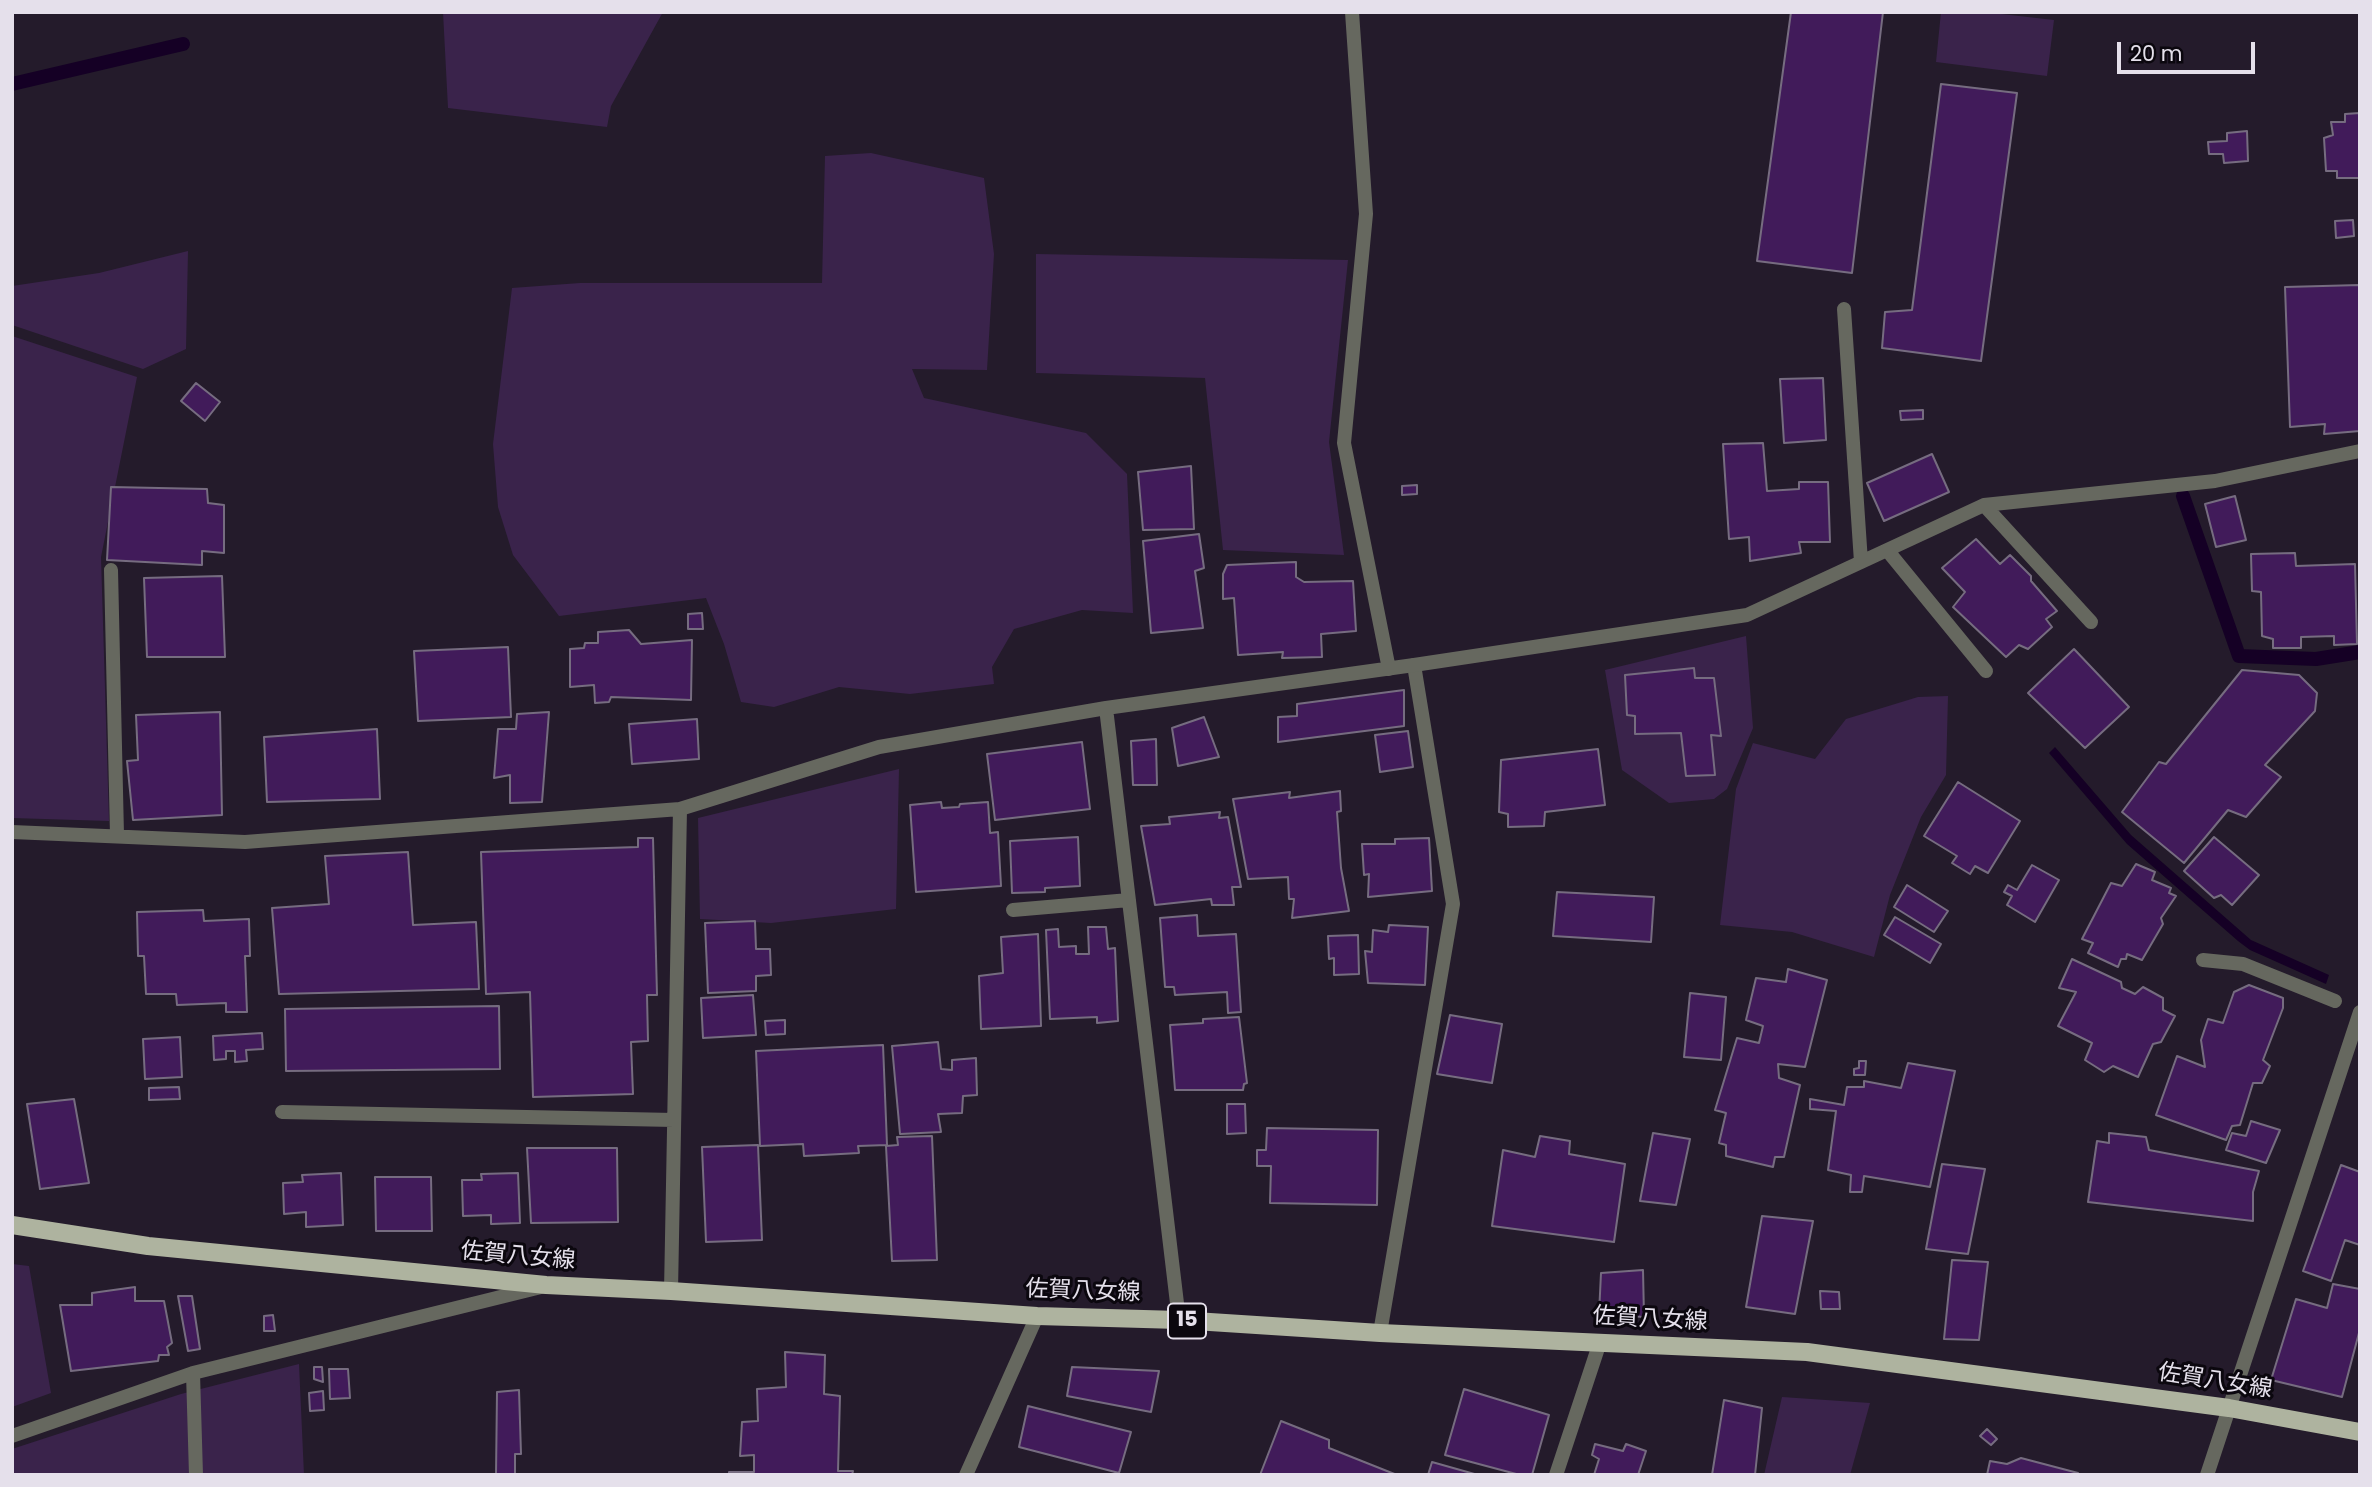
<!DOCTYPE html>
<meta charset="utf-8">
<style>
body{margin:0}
#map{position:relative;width:2372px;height:1487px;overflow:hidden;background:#241b2b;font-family:Poppins,sans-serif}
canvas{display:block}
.frame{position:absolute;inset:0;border:14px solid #e5e0eb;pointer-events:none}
.scale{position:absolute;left:2117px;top:42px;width:138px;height:32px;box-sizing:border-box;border:4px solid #e5e0eb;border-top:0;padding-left:9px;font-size:21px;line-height:24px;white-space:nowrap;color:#e5e0eb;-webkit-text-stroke:5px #0b070e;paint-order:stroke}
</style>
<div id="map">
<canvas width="2372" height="1487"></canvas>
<div class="frame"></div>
<div class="scale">20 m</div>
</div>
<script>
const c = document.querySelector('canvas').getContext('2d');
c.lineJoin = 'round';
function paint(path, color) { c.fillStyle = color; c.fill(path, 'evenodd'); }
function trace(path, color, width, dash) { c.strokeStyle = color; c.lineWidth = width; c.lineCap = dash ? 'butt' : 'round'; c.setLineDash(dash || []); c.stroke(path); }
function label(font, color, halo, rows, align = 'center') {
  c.font = font + ' Poppins,"Noto Sans JP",sans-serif'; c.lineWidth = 6; c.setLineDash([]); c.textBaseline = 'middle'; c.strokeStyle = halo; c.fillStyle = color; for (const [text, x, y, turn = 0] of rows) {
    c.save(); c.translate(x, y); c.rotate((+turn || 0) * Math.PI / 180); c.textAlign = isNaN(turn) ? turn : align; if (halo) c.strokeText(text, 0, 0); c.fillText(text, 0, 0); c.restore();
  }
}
paint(new Path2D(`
 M 443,12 L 663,12 L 611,106 L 607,127 L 448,108 Z
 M 1941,12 L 1984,12 L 2054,20 L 2047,76 L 1936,62 Z
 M 871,153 L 984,178 L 994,254 L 987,370 L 912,369 L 924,398 L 1086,433 L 1127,474 L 1133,613 L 1082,610 L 1014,629 L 992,667 L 994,684 L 910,694 L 839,687 L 774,707 L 741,702 L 724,644 L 706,598 L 559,616 L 513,555 L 498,507 L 493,444 L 512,288 L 580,283 L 822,283 L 825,156 Z
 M 188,251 L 186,349 L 143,369 L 12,325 L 12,286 L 99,273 Z
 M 1036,254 L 1348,260 L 1329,442 L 1344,555 L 1223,550 L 1205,378 L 1036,373 Z
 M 12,336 L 137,377 L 101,557 L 109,821 L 12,818 Z
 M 1746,636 L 1753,728 L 1727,789 L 1714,799 L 1669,803 L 1622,770 L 1605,670 Z
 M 1948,696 L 1946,775 L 1921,817 L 1890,895 L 1874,957 L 1792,932 L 1720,925 L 1736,789 L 1753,743 L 1815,759 L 1846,719 L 1918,697 Z
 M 899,769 L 896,909 L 771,923 L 700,919 L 698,818 Z
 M 12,1264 L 29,1266 L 51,1393 L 12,1407 Z
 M 299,1364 L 304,1475 L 12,1475 L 12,1449 L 181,1394 Z
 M 1782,1397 L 1870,1403 L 1850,1475 L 1764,1475 Z`), '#3a234b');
paint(new Path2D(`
 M 2055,747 L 2131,835 L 2251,940 L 2329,975 L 2326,984 L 2250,950 L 2238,941 L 2127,844 L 2049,753 Z`), '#150025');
trace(new Path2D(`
 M 12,84 L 183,44
 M 2183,496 L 2239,656 L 2316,659 L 2360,652`), '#150025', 14);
const building = new Path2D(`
 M 1791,12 L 1883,12 L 1852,273 L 1757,261 Z
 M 1941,84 L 2017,93 L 1981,361 L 1882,348 L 1885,312 L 1912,310 Z
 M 2360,113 L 2360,178 L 2337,178 L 2337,171 L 2326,171 L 2324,138 L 2333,135 L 2331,122 L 2345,122 L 2345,114 Z
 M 2247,131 L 2248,161 L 2224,163 L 2223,154 L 2209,154 L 2208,142 L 2227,141 L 2227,133 Z
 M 2353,220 L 2354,236 L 2336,238 L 2335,221 Z
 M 2360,285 L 2360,431 L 2324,434 L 2325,424 L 2290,427 L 2285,287 Z
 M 1823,378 L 1826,440 L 1784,443 L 1780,379 Z
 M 196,383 L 220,402 L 205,421 L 181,401 Z
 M 1923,410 L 1923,419 L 1901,420 L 1900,411 Z
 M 1763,443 L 1767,491 L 1799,489 L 1799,482 L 1828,482 L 1830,542 L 1799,542 L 1801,553 L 1750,561 L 1749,537 L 1729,539 L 1723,444 Z
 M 1932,454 L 1949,492 L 1884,521 L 1867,483 Z
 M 1191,466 L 1194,529 L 1143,530 L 1138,472 Z
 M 1417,485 L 1417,494 L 1402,495 L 1402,486 Z
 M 111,487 L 207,489 L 208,503 L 224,505 L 224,553 L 202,551 L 202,565 L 107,560 Z
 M 2235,496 L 2246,540 L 2216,547 L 2205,504 Z
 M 1199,534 L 1204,568 L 1195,571 L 1203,628 L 1151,633 L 1143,541 Z
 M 1976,539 L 2000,564 L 2010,555 L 2031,576 L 2031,581 L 2057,611 L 2046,619 L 2052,627 L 2028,649 L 2019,645 L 2006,657 L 1953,607 L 1965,592 L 1942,568 Z
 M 2295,553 L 2296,566 L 2355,564 L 2357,644 L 2334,645 L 2334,636 L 2301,637 L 2301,648 L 2273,648 L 2273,639 L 2262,636 L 2261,592 L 2252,591 L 2251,554 Z
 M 1296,562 L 1296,577 L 1304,582 L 1353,581 L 1356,631 L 1321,634 L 1322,657 L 1282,658 L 1283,652 L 1238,655 L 1234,598 L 1223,599 L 1223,574 L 1227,565 Z
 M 222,576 L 225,657 L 147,657 L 144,578 Z
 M 702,613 L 703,629 L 688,629 L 688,614 Z
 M 629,630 L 641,644 L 692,640 L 691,700 L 611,697 L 609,702 L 595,703 L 594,685 L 570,687 L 570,649 L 584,648 L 585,643 L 598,643 L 598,632 Z
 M 508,647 L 511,717 L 418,721 L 414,651 Z
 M 2074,649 L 2129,707 L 2085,748 L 2028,693 Z
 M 1694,668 L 1695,678 L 1714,678 L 1721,736 L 1711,735 L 1715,775 L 1686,776 L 1681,733 L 1635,734 L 1635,716 L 1627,715 L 1625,675 Z
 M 2242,670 L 2299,675 L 2317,693 L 2315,711 L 2265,765 L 2281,777 L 2246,817 L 2228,810 L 2184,863 L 2122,812 L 2159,762 L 2166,764 Z
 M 1404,690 L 1404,726 L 1278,742 L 1278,717 L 1297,716 L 1297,704 Z
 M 220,712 L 222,815 L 133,820 L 127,761 L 138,760 L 136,715 Z
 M 549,712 L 542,802 L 510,803 L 510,775 L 494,778 L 498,729 L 516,729 L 517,714 Z
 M 1204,717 L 1219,757 L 1178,766 L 1172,728 Z
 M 697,719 L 699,759 L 632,764 L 629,724 Z
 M 377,729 L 380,799 L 267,802 L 264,737 Z
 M 1408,731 L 1413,767 L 1380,772 L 1375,735 Z
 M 1156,739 L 1157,785 L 1133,785 L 1131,741 Z
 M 1082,742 L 1090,809 L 995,820 L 987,754 Z
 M 1598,749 L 1605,805 L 1545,812 L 1544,826 L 1508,827 L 1508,814 L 1499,812 L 1501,760 Z
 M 1958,782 L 2020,821 L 1988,873 L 1975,866 L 1970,874 L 1952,863 L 1957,856 L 1924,836 Z
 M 1340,791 L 1341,811 L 1337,812 L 1341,868 L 1349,911 L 1292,918 L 1294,899 L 1289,899 L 1288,877 L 1248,879 L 1233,799 L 1290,792 L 1289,798 Z
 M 941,802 L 942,808 L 959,807 L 960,804 L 988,802 L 990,833 L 998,832 L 1001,886 L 916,892 L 910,805 Z
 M 1220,812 L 1219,818 L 1228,817 L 1241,887 L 1232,887 L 1234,905 L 1212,905 L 1211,899 L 1155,905 L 1141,826 L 1170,824 L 1169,817 Z
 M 1078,837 L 1080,886 L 1045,888 L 1045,892 L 1012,893 L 1010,841 Z
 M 2214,837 L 2259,875 L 2232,905 L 2221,895 L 2214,898 L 2184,871 Z
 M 638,838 L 653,838 L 657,995 L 647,995 L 648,1041 L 631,1042 L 633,1094 L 533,1097 L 530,992 L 486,994 L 481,852 L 638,847 Z
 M 1429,838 L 1432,891 L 1368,897 L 1369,874 L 1364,875 L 1362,844 L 1395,844 L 1395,839 Z
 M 408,852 L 413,925 L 476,922 L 479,989 L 279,994 L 272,908 L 329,904 L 325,856 Z
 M 2136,864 L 2155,872 L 2152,880 L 2171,888 L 2169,893 L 2176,896 L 2161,918 L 2163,924 L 2142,960 L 2127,954 L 2126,959 L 2121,959 L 2118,967 L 2088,953 L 2093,943 L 2082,939 L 2111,883 L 2122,886 Z
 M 2032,865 L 2059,880 L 2035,922 L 2007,905 L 2012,896 L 2004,892 L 2008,885 L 2017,890 Z
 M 1907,885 L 1948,911 L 1934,932 L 1894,907 Z
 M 1557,892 L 1654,897 L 1651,942 L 1553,936 Z
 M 203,910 L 204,921 L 249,919 L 250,956 L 245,956 L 247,1012 L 226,1012 L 226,1003 L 177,1005 L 176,994 L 146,994 L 144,956 L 138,956 L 137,912 Z
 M 1197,915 L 1198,936 L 1236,934 L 1241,1012 L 1228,1013 L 1227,992 L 1175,995 L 1174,987 L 1165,987 L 1160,918 Z
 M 1895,917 L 1941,944 L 1930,963 L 1884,935 Z
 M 755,921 L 756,949 L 770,949 L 771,975 L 756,976 L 756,991 L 708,993 L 705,923 Z
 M 1389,925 L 1428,927 L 1425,985 L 1368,983 L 1365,951 L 1372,952 L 1373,930 L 1388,932 Z
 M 1088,927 L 1106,927 L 1108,949 L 1115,948 L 1118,1021 L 1097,1023 L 1097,1017 L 1050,1019 L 1046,930 L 1058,929 L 1059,947 L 1076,946 L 1076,954 L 1089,954 Z
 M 1038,934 L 1041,1026 L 981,1029 L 979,976 L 1003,973 L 1001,937 Z
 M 1358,935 L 1359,974 L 1334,975 L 1334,958 L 1329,959 L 1328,936 Z
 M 2072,959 L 2121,982 L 2122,988 L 2135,994 L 2143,987 L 2163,998 L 2163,1010 L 2175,1016 L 2161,1042 L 2153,1044 L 2138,1077 L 2113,1066 L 2104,1072 L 2085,1060 L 2092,1043 L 2058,1026 L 2076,992 L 2059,988 Z
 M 1788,969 L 1827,980 L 1805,1067 L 1778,1064 L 1779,1078 L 1800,1085 L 1784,1157 L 1775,1157 L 1773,1167 L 1726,1156 L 1726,1145 L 1719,1143 L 1726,1113 L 1715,1110 L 1737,1038 L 1759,1043 L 1763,1026 L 1746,1020 L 1756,978 L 1786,982 Z
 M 2249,985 L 2283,998 L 2283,1008 L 2263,1060 L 2270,1066 L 2262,1083 L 2253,1083 L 2240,1125 L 2232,1126 L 2226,1140 L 2156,1115 L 2177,1056 L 2205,1067 L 2201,1040 L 2208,1019 L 2223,1023 L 2234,992 Z
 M 1690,993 L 1726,997 L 1721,1060 L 1684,1057 Z
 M 753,995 L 756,1035 L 703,1038 L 701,998 Z
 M 499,1006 L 500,1069 L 286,1071 L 285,1009 Z
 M 1450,1015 L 1502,1024 L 1492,1083 L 1437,1074 Z
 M 1239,1017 L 1247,1083 L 1244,1084 L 1243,1090 L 1175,1090 L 1170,1025 L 1203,1023 L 1203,1019 Z
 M 785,1020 L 785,1034 L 766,1035 L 765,1021 Z
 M 262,1033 L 263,1049 L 246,1050 L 247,1061 L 235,1062 L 235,1051 L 226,1051 L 226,1059 L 214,1060 L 213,1036 Z
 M 180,1037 L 182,1077 L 145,1079 L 143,1039 Z
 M 938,1042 L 941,1069 L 952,1070 L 952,1060 L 976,1058 L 977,1095 L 963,1096 L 962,1113 L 938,1114 L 941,1132 L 900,1134 L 892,1046 Z
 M 883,1045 L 887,1145 L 858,1146 L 859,1153 L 804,1156 L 803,1144 L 760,1146 L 756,1051 Z
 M 1859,1061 L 1866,1061 L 1865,1075 L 1854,1075 L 1854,1069 L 1859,1068 Z
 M 1908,1063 L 1955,1071 L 1930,1187 L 1864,1176 L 1862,1192 L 1850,1192 L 1851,1175 L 1828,1170 L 1836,1111 L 1810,1109 L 1810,1099 L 1844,1105 L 1847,1087 L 1864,1087 L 1864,1081 L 1901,1088 Z
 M 179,1087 L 180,1099 L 149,1100 L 149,1088 Z
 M 74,1099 L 89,1183 L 40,1189 L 27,1104 Z
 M 1227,1104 L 1245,1104 L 1246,1133 L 1227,1134 Z
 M 2251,1121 L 2280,1130 L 2266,1163 L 2226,1150 L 2232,1133 L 2246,1136 Z
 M 1267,1128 L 1378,1130 L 1377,1205 L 1270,1203 L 1271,1166 L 1257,1166 L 1257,1150 L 1266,1150 Z
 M 1653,1133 L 1690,1139 L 1676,1205 L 1640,1201 Z
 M 2109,1133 L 2146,1137 L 2149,1150 L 2259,1171 L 2253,1192 L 2253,1221 L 2088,1202 L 2097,1141 L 2109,1143 Z
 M 932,1136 L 937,1260 L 892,1261 L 886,1146 L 898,1145 L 897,1137 Z
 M 1540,1136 L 1570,1141 L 1569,1154 L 1625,1164 L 1614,1242 L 1492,1226 L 1503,1150 L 1535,1157 Z
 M 758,1145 L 762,1240 L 706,1242 L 702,1147 Z
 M 527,1148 L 617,1148 L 618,1222 L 531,1223 Z
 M 1942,1164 L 1985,1169 L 1968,1254 L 1926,1249 Z
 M 2341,1165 L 2360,1172 L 2360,1245 L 2345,1240 L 2331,1281 L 2303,1271 Z
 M 341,1173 L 343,1225 L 306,1227 L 306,1212 L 284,1214 L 283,1183 L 303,1182 L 302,1175 Z
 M 518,1173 L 520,1223 L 491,1224 L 491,1215 L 463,1216 L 462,1180 L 482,1180 L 481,1174 Z
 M 375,1177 L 431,1177 L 432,1231 L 376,1231 Z
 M 1762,1216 L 1813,1221 L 1795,1314 L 1746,1307 Z
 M 1952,1260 L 1988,1262 L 1979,1340 L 1944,1339 Z
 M 1643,1270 L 1644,1317 L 1599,1314 L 1601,1273 Z
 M 2333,1284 L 2360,1289 L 2360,1329 L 2342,1397 L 2271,1380 L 2296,1299 L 2327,1308 Z
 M 135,1287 L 135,1301 L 164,1301 L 172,1343 L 167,1347 L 169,1355 L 159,1355 L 158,1361 L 71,1371 L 60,1305 L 92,1305 L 92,1293 Z
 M 1820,1291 L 1839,1292 L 1840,1309 L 1821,1309 Z
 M 178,1296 L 192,1296 L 200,1349 L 188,1351 Z
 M 273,1315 L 275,1331 L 264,1331 L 264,1316 Z
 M 785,1352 L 825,1355 L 824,1394 L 840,1396 L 838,1471 L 853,1471 L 852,1475 L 729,1475 L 729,1472 L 754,1472 L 754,1455 L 740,1456 L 742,1422 L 758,1421 L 757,1389 L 786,1387 Z
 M 314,1367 L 322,1367 L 323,1382 L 314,1379 Z
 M 1072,1367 L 1159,1371 L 1151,1412 L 1067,1396 Z
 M 329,1369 L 348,1369 L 350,1398 L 330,1399 Z
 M 1464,1389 L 1549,1415 L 1532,1475 L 1520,1475 L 1445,1455 Z
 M 519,1390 L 521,1454 L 515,1454 L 515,1475 L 496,1475 L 497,1392 Z
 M 323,1391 L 324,1410 L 310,1411 L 309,1393 Z
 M 1724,1400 L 1762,1408 L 1755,1475 L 1712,1475 Z
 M 1028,1406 L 1131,1432 L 1119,1473 L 1019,1447 Z
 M 1281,1421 L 1329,1440 L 1329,1448 L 1397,1475 L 1260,1475 Z
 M 1987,1429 L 1997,1439 L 1991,1445 L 1980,1436 Z
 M 1595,1444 L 1623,1451 L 1626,1444 L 1646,1451 L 1638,1475 L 1594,1475 L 1599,1459 L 1592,1455 Z
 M 2021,1458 L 2078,1473 L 2078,1475 L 1987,1475 L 1990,1461 L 2007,1464 Z
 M 1432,1462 L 1478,1475 L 1428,1475 Z`);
paint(building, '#411b5a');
trace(building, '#766c80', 2);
trace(new Path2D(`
 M 1380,1333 L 1453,904 L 1414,665`), '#66685f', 14);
trace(new Path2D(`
 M 1352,12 L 1366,214 L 1344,443 L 1389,669
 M 1844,309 L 1861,562
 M 1984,505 L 2091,622
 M 1887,550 L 1986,671
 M 111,570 L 117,835
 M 1106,708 L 1179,1320
 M 12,832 L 245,842 L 680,809 L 879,747 L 1106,708 L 1414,665 L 1747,615 L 1984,505 L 2215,481 L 2360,451
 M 1013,910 L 1129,900
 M 2203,960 L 2243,964 L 2335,1001
 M 282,1112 L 674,1120
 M 671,1291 L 680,809
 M 193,1373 L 196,1475
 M 12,1436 L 193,1373 L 541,1287
 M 966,1475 L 1037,1316
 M 1556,1475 L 1600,1342`), '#66685f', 14);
trace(new Path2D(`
 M 2207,1475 L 2360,1012`), '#66685f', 14);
trace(new Path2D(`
 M 12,1225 L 148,1246 L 546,1285 L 671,1291 L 1037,1316 L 1179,1320 L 1380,1333 L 1807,1352 L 2229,1408 L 2360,1432`), '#aeb39f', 18);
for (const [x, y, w] of [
 [1187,1321,38]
]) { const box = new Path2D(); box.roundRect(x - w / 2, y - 17.5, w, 35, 5); c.fillStyle = '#0b070e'; c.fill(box); trace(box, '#e5e0eb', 2); }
label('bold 21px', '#e5e0eb', null, [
 ["15",1187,1321]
]);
label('23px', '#e5e0eb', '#0b070e', [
 ["佐賀八女線",518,1257,5],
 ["佐賀八女線",1083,1292,2],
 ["佐賀八女線",1650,1320,3],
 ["佐賀八女線",2215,1382,9]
]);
</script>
